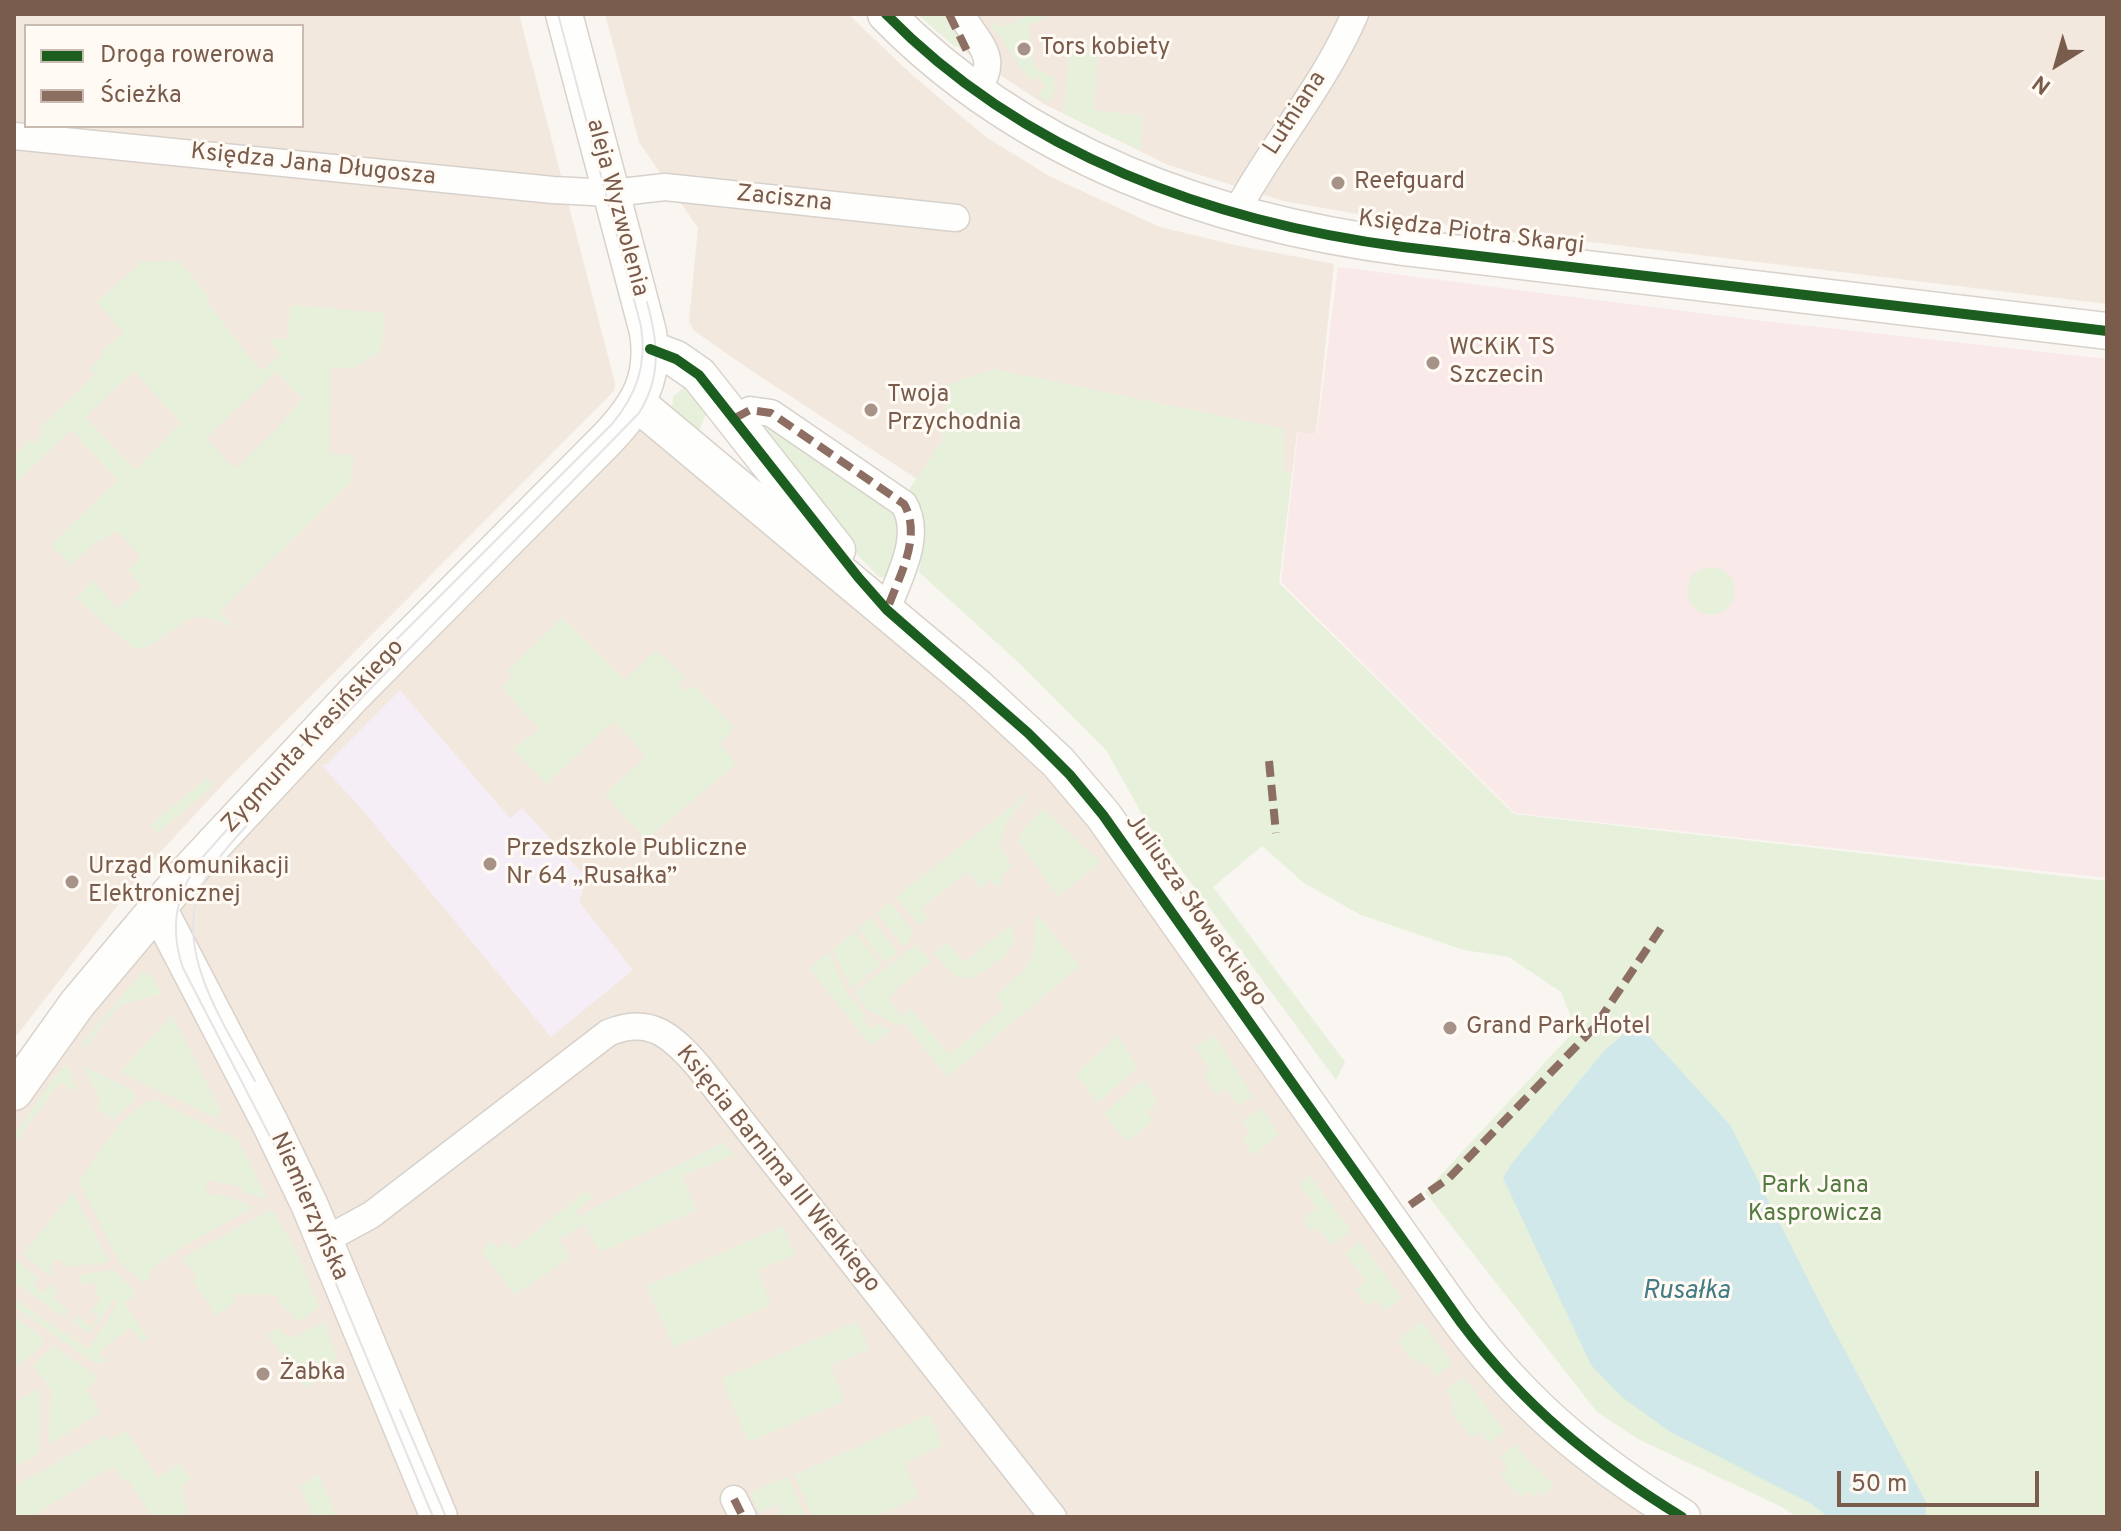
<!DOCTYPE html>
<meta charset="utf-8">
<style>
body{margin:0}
#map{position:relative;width:2121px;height:1531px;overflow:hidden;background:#f9f5f0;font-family:Overpass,sans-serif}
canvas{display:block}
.frame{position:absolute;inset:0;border:16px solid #7a5c4d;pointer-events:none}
.legend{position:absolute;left:24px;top:24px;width:280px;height:104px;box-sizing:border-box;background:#fffaf3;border:2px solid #cabbb1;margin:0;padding:10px 14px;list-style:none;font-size:24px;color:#7a5c4d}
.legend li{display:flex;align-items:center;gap:16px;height:40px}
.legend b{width:40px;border:2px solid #cabbb1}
.north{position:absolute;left:2017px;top:24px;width:80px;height:80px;-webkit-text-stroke:6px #fffaf3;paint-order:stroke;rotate:217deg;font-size:22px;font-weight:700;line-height:32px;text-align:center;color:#7a5c4d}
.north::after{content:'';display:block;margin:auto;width:28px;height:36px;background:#7a5c4d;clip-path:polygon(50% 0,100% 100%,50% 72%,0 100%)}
.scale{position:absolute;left:1837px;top:1471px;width:202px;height:36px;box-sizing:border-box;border:4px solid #7a5c4d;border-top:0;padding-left:10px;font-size:24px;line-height:28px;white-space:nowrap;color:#7a5c4d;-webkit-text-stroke:6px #fffaf3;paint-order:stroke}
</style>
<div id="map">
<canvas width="2121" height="1531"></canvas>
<div class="frame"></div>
<ul class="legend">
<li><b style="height:10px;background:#1b5e20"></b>Droga rowerowa</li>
<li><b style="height:10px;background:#8d6e63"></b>Ścieżka</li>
</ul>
<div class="north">N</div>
<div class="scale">50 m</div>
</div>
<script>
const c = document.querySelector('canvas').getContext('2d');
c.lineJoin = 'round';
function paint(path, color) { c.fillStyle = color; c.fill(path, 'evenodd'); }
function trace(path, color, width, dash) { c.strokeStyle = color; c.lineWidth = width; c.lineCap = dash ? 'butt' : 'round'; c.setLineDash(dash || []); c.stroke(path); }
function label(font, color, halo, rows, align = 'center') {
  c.font = font + ' Overpass,sans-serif'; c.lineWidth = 6; c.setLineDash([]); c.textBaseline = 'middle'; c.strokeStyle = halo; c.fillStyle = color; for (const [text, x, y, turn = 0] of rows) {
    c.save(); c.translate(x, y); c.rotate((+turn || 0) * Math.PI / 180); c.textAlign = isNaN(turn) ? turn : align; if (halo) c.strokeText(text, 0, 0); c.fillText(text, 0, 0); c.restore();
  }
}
paint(new Path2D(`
 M 14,14 L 519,14 L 615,383 L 614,391 L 227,780 L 152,861 L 14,1039 ZM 26,26 L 302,26 L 302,126 L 26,126 Z
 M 605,14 L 848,14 L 911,74 L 986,137 L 1049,176 L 1160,227 L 1230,244 L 1334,264 L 1316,434 L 1297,432 L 1292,474 L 947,389 L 942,441 L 917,479 L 746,367 L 693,330 L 689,321 L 698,228 L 639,142 Z
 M 920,14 L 2107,14 L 2107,304 L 1358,214 L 1283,201 L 1168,165 L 1044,104 L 958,47 Z
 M 637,410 L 1052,769 L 1377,1218 L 1665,1517 L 442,1517 L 163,904 Z
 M 157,912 L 436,1517 L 14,1517 L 14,1102 Z`), '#f2e8de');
paint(new Path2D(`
 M 400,690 L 510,818 L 522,808 L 587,878 L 579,902 L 633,970 L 551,1037 L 358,805 L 321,765 L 326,765 Z`), '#f6eef6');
paint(new Path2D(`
 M 1338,267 L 1746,319 L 2107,359 L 2107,878 L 1515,813 L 1281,582 L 1298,432 L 1317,434 Z`), '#fae9e9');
paint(new Path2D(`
 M 917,14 L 952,14 L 971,49 L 954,46 Z
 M 1032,14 L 1054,14 L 1028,26 L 1034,66 L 1055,79 L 1053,98 L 1046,104 L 1039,93 L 1046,87 L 1037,76 L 1030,81 L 991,24 L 995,22 L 1002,27 Z
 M 1077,49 L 1098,53 L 1094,110 L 1143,116 L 1140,150 L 1064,114 L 1069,53 Z
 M 180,261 L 206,294 L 209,305 L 261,371 L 281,354 L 269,339 L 287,339 L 291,305 L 385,313 L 381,351 L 355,368 L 330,368 L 329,454 L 354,455 L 350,483 L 220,611 L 235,629 C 180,594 175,646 135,649 L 76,598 L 93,581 L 117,608 L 142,587 L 128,570 L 141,557 L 116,530 L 103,541 L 100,539 L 70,565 L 51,545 L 118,480 L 71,430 L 14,484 L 14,456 L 30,440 L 33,443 L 41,436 L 40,428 L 95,375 L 90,368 L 104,355 L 101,351 L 124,333 L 97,302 L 141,262 ZM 134,371 L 181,423 L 135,470 L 85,417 ZM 276,372 L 303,399 L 285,418 L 286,420 L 235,469 L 206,438 Z
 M 994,369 L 1284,429 L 1283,471 L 1292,474 L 1279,583 L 1514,814 L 2107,881 L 2107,1517 L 1797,1517 L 1782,1507 L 1638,1439 L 1597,1412 L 1425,1192 L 1576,1029 L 1561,992 L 1509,957 L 1464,950 L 1361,915 L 1304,883 L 1262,846 L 1213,887 L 1345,1062 L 1336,1080 L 1147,823 L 1106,750 L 1019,663 L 919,572 L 922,553 L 923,509 L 908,491 L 942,441 L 947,385 Z
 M 683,388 L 693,388 L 710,405 L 696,437 L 672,411 L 673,397 Z
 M 763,419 L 888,500 L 905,532 L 886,578 L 879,577 L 850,547 L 758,421 Z
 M1687 591a24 24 0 1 1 48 0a24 24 0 1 1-48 0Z
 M 562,618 L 625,680 L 656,650 L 686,678 L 678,682 L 686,691 L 695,686 L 734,727 L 720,744 L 736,764 L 646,840 L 605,794 L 646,756 L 614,721 L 546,784 L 513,749 L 539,729 L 502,687 L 512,678 L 508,670 Z
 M 207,778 L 214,786 L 157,833 L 150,825 Z
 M 1027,794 L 1028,796 C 1013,812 1004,823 1000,846 L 1012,867 L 1001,876 L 1002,884 L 997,887 L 990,880 L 981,888 L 967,872 L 921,909 L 929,919 L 920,926 L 896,897 Z
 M 1043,809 L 1101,862 L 1058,896 L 1018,841 L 1022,831 Z
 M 890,902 L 914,932 L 909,936 L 911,939 L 903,946 L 877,913 Z
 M 1036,913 L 1080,966 L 947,1077 L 903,1022 L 898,1026 L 867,1009 L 854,992 L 917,944 L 931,962 L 896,989 L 897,991 L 888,999 L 901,1016 L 910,1008 L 949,1055 L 1005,1008 L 995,995 C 1036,963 1033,964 1036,913 Z
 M 871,918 L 898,952 L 885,962 L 858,929 Z
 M 1011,925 L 1015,939 L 1003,958 L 973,978 L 955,977 L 933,953 L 947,942 L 964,962 Z
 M 854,932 L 881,965 L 851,988 L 833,949 Z
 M 829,952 L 845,990 L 866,1016 L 863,1021 L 874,1029 L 878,1024 L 892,1031 L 871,1046 L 809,968 Z
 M 141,973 L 150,973 L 162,994 L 118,1006 L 85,1048 L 81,1045 Z
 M 172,1015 L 222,1113 L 216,1118 L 120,1072 Z
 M 1117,1034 L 1137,1068 L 1097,1103 L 1076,1074 L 1109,1044 Z
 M 1215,1035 L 1253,1096 L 1237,1105 L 1226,1089 L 1216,1095 L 1203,1074 L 1209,1070 L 1195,1047 Z
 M 68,1063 L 77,1092 L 60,1082 L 14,1144 L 14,1135 L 51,1082 Z
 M 81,1065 L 134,1091 L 135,1099 L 113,1120 L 97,1109 L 100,1098 Z
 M 1144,1079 L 1158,1102 L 1147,1112 L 1153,1121 L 1126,1142 L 1104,1113 Z
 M 155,1100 L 238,1140 L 268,1199 L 242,1192 L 243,1188 L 223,1182 L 221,1186 L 216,1180 L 208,1181 L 205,1189 L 210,1195 L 219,1194 L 255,1207 L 187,1244 L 148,1272 L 151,1277 L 143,1283 L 120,1263 L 79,1182 C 95,1160 127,1103 155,1100 Z
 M 1262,1108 L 1279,1135 L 1252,1155 L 1242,1138 L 1250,1133 L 1242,1121 Z
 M 724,1142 L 734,1155 L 682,1176 L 697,1210 L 600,1252 L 584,1224 L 559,1240 L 570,1257 L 515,1295 L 481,1250 L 492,1241 L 498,1248 L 507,1241 L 514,1248 L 587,1191 L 593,1198 L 576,1211 L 581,1217 L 599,1205 Z
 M 1309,1175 L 1351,1230 L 1332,1245 L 1316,1228 L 1311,1231 L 1303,1220 L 1317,1208 L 1298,1184 Z
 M 73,1192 L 109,1262 L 65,1267 L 62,1260 L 54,1260 L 50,1267 L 53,1274 L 48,1274 L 23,1254 Z
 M 272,1209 L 295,1248 L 319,1307 L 300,1321 L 280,1305 L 277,1295 L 232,1294 L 237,1300 L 217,1316 L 193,1281 L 197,1277 L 182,1258 Z
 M 783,1226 L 795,1255 L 758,1270 L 771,1305 L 674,1347 L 646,1286 Z
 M 1360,1241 L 1402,1298 L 1381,1313 L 1383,1310 L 1376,1299 L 1367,1305 L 1355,1289 L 1366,1281 L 1345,1254 Z
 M 14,1259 L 39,1278 L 34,1285 L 43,1293 L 50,1285 L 58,1292 L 53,1298 L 68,1310 L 65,1315 L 73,1321 L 77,1316 L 92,1327 L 99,1317 L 91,1311 L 101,1298 L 95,1292 L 98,1287 L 89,1281 L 86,1286 L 78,1280 L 83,1274 L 114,1270 L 137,1293 L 124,1303 L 149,1339 L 143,1343 L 130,1327 L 98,1354 L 108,1361 L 96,1364 L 14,1307 L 14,1299 L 88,1349 L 119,1302 L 114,1299 L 90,1334 L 14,1283 Z
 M 14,1317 L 45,1338 L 39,1348 L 18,1366 L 14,1360 Z
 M 325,1321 L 337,1358 L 328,1371 L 306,1388 L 268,1335 L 279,1327 L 284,1334 L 293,1338 Z
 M 858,1321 L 869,1350 L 830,1365 L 845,1401 L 748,1442 L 721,1379 Z
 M 1421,1321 L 1453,1364 L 1437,1376 L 1428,1364 L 1424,1366 L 1419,1360 L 1414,1363 L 1398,1341 Z
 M 53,1345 L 98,1377 L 87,1391 L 101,1412 L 48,1445 L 51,1389 L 33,1366 Z
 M 1464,1377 L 1505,1431 L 1488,1443 L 1479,1432 L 1471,1438 L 1451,1413 L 1455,1410 L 1451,1404 L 1454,1401 L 1446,1390 Z
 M 37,1389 L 40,1394 L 39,1453 L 14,1467 L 14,1404 Z
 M 930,1414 L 942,1445 L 904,1463 L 919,1497 L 873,1517 L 813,1517 L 794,1475 Z
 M 126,1431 L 158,1478 L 180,1463 L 191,1480 L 182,1486 L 187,1517 L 152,1517 L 128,1479 L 123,1481 L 113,1466 L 30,1517 L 14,1517 L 15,1486 L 105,1435 L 110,1441 Z
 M 1515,1444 L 1534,1466 L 1554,1484 L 1546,1495 L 1539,1490 L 1535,1497 L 1527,1491 L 1523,1496 L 1513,1490 L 1500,1474 L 1508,1468 L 1499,1457 Z
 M 318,1473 L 337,1517 L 313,1517 L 300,1487 Z
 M 788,1476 L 806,1517 L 783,1517 L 777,1505 L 759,1512 L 750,1493 Z`), '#e7f0db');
paint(new Path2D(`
 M 1630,1028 L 1643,1029 L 1730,1125 L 1828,1319 L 1926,1502 L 1926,1517 L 1828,1517 L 1812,1504 L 1672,1433 L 1622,1397 L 1591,1365 L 1503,1178 L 1513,1162 L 1604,1051 Z`), '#d0e8ea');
const street = new Path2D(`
 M 961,14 C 978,44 1001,57 977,90
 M 14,136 L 553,190 L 612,193 L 665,187 L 956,218
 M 1235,214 C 1272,145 1324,86 1355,14
 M 735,418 L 750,410 L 771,413 L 904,504 C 923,537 898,578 887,610
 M 325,1240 L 371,1215 L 608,1033 C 650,1015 672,1036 699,1067 L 1053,1517
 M 734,1499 L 743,1517`);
const secondary = new Path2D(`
 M 886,14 C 1024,155 1212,222 1403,247 L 2107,331
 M 650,349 L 676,359 L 699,375 L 837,550
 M 637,403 L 977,687 L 1058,762 L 1103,815 L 1449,1305 C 1516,1399 1585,1457 1682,1517
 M 157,906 L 270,1123 L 310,1206 L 439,1517
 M 14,1092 L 77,1004 L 187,873 L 354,694 L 608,438 C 639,405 655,379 648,332 L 564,14`);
trace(street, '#d7d1cb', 29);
trace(secondary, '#d9d2cb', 39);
trace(street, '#fefefd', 26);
trace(secondary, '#fefefd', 36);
trace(new Path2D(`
 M 335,725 L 639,413 C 662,376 658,342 647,302
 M 248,824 C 230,844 211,865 200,890 C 174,953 226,1027 255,1081
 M 400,1410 L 446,1517
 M 433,1517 L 312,1226 L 279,1154 L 183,968 C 169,927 176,893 201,859 L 391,645 L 612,424 C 637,394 647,364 641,326 L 558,14`), '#e6e3e7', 2);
trace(new Path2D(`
 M 949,14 L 968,53
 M 735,418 L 750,410 L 771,413 L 904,504 C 923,537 898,578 887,610
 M 1269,761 L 1276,833
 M 1410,1205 L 1449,1178 L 1594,1028 L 1663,925
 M 734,1499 L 743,1517`), '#8d6e63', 8, [16, 8]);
trace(new Path2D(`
 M 886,14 C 1024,155 1212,222 1403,247 L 2107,331
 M 650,349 L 676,359 L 699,375 L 858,577 L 887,610 L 1028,733 L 1070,775 L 1103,815 L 1462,1324 C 1525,1407 1594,1463 1682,1517`), '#1b5e20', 10);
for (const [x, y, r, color] of [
 [1024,49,8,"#a69286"],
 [1338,183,8,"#a69286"],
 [1433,363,8,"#a69286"],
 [871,410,8,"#a69286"],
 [490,864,8,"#a69286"],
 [72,882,8,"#a69286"],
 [1450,1028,8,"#a69286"],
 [263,1374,8,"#a69286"]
]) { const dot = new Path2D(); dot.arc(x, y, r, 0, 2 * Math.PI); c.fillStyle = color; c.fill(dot); trace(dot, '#fffaf3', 3); }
label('24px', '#7a5c4d', '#fffaf3', [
 ["Tors kobiety",1040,49],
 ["Reefguard",1354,183],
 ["WCKiK TS",1449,349],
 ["Szczecin",1449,377],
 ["Twoja",887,396],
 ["Przychodnia",887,424],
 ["Przedszkole Publiczne",506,850],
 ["Nr 64 „Rusałka”",506,878],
 ["Urząd Komunikacji",88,868],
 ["Elektronicznej",88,896],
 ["Grand Park Hotel",1466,1028],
 ["Żabka",279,1374]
], 'left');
label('24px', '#7a5c4d', '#fffaf3', [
 ["Lutniana",1296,114,-57],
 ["Księdza Jana Długosza",313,166,6],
 ["Zaciszna",784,200,6],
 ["aleja Wyzwolenia",616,208,75],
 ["Księdza Piotra Skargi",1471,234,7],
 ["Zygmunta Krasińskiego",314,737,-47],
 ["Juliusza Słowackiego",1195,911,55],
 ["Księcia Barnima III Wielkiego",777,1170,51],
 ["Niemierzyńska",308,1207,66]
]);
label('24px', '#537a41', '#fffaf3', [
 ["Park Jana",1815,1187],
 ["Kasprowicza",1815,1215]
]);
label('italic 26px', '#437c86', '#fffaf3', [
 ["Rusałka",1686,1293]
]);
</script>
